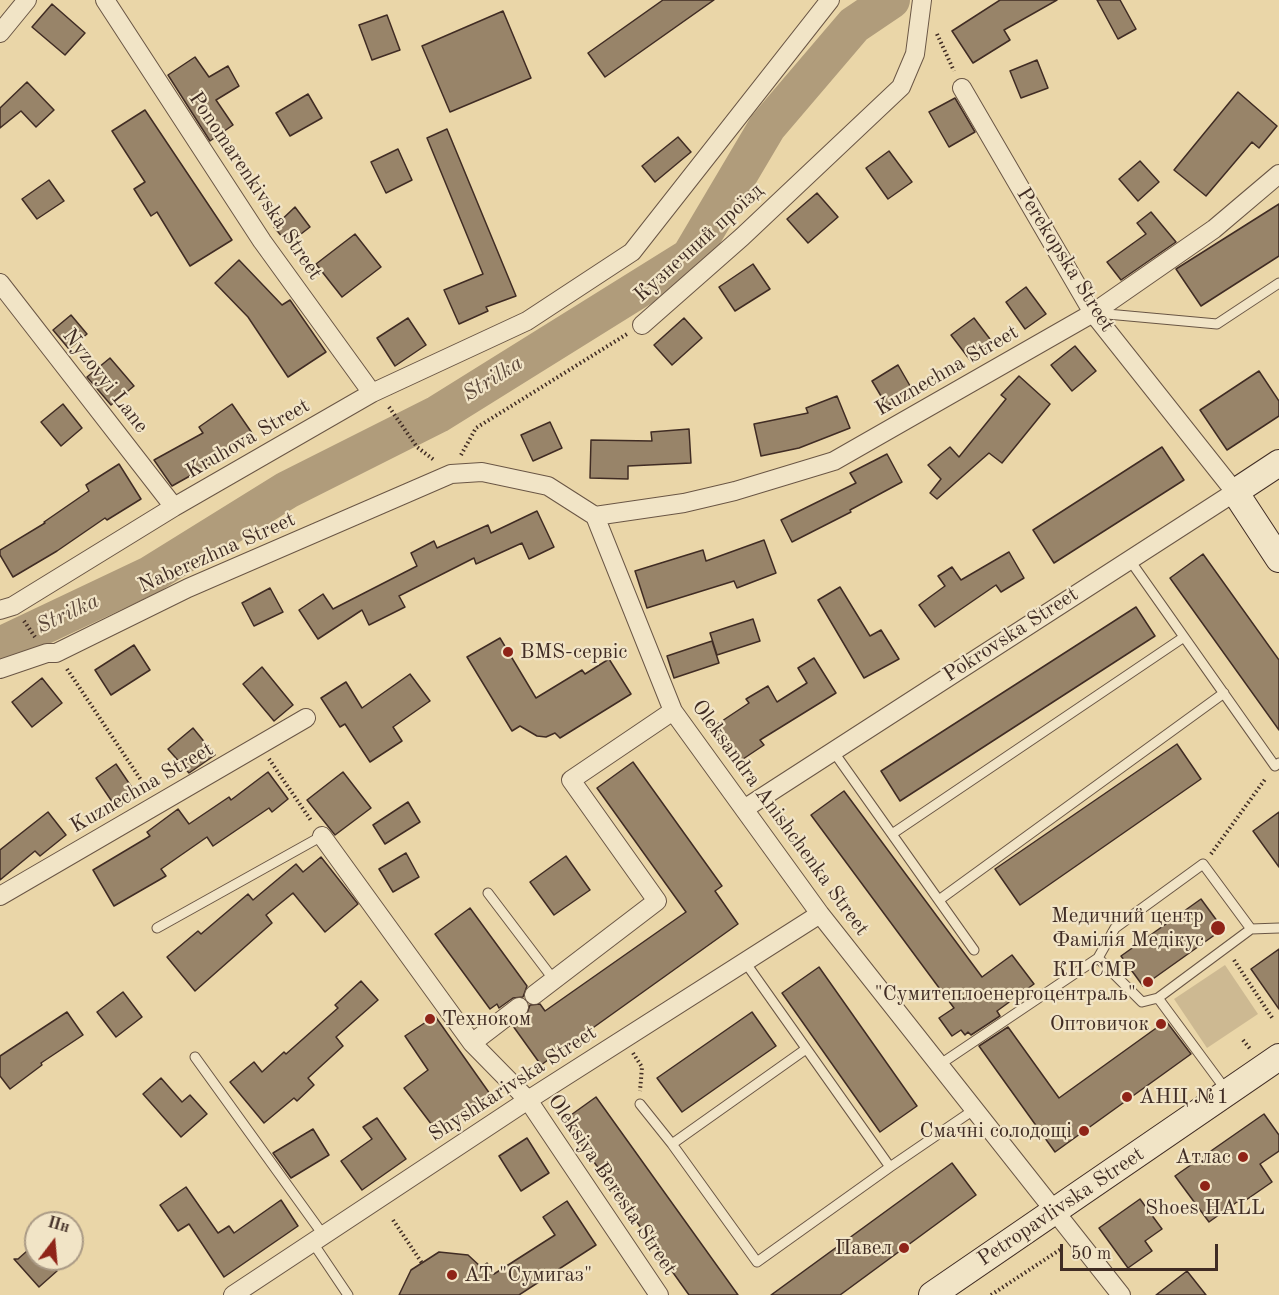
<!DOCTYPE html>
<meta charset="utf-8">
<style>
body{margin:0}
#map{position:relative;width:1279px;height:1295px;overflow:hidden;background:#ead6a8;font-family:"Old Standard TT",serif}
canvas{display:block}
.north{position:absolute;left:24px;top:1211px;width:60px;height:60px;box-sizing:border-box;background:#f1e4c6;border:2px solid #aa9a85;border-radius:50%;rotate:16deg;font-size:16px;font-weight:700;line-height:24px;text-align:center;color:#402c24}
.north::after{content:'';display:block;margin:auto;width:21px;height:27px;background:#8f2418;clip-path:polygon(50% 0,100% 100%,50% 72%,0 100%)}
.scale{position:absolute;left:1060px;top:1244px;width:158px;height:27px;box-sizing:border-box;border:3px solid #402c24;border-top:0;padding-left:8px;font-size:18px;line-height:21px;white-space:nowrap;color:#402c24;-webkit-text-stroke:4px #f1e4c6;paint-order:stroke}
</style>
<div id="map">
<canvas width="1279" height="1295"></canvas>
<div class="north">Пн</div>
<div class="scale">50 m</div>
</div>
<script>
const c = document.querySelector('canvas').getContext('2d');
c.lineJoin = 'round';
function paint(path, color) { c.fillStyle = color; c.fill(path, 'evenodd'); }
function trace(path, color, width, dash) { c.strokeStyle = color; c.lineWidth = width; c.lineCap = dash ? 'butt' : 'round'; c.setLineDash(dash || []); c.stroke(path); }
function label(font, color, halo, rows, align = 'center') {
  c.font = font + ' "Old Standard TT",serif'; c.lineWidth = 4.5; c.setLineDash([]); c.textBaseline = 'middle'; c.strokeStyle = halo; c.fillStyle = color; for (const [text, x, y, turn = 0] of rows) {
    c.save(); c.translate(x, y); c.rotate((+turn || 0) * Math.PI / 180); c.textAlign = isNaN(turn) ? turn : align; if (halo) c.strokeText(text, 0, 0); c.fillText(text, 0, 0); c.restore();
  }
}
paint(new Path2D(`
 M 1225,965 L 1258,1014 L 1207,1048 L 1174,999 Z`), '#cdb992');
trace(new Path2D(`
 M 0,646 L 150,575 L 287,490 L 438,414 L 690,257 L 767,127 L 854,25 L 891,0`), '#b09c7b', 38);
const building = new Path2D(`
 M 663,0 L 714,0 L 605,77 L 588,53 Z
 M 1000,0 L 1057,0 L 1004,30 L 1010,40 L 973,63 L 952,31 Z
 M 1097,0 L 1120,0 L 1136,29 L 1118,39 Z
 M 52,4 L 85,33 L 65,55 L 32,27 Z
 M 503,11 L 531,78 L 450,112 L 422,46 Z
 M 387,15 L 400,50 L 372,60 L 359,25 Z
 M 195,57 L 209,77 L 228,66 L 239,86 L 216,100 L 233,125 L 210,141 L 168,75 Z
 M 1037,60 L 1048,88 L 1021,98 L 1010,71 Z
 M 27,82 L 54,110 L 36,127 L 21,111 L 0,128 L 0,108 Z
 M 1238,92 L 1277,126 L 1259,148 L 1252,142 L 1206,196 L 1174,170 Z
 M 308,94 L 322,118 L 290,136 L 276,113 Z
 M 955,98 L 975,132 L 949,147 L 929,112 Z
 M 145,110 L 232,240 L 190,266 L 157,212 L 151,216 L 134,189 L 145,182 L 112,131 Z
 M 447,129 L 516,296 L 486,307 L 488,311 L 459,324 L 444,290 L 483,274 L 427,138 Z
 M 678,137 L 691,152 L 655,182 L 642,166 Z
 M 398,149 L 412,180 L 386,193 L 371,162 Z
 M 889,151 L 912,182 L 888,199 L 866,168 Z
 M 1140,161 L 1159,182 L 1138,201 L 1119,179 Z
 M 49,180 L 64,201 L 37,219 L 22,199 Z
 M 817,193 L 838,217 L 808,243 L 787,219 Z
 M 1279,204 L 1279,256 L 1201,306 L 1176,269 Z
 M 295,207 L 310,227 L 288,244 L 274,227 Z
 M 1151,212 L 1176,242 L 1121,280 L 1107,262 L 1146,234 L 1137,223 Z
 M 355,234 L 381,267 L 342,297 L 316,264 Z
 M 239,260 L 282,305 L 290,300 L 326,352 L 288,377 L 248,317 L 215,283 Z
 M 753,264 L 770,289 L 735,311 L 719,287 Z
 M 1026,287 L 1046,314 L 1025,329 L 1006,302 Z
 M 71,315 L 87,334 L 69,349 L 53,330 Z
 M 408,318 L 426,345 L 395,366 L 377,338 Z
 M 684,318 L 702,338 L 672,365 L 654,345 Z
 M 974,318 L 993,343 L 970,360 L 951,335 Z
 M 1075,346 L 1096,371 L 1072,391 L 1051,365 Z
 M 110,358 L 134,386 L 111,405 L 87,377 Z
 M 898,365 L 913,391 L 887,406 L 872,381 Z
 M 1259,371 L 1279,401 L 1279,416 L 1227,450 L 1200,410 Z
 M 1019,376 L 1050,404 L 1002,463 L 989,453 L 937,499 L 930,493 L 941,479 L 928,465 L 950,447 L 959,457 L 1006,399 L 1001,395 Z
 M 837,396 L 850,428 L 799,448 L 761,456 L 754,424 L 808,413 L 806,408 Z
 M 63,404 L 82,428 L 61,446 L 41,422 Z
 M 232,404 L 254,436 L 222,458 L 172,486 L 154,460 L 203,433 L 199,427 Z
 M 550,422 L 562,448 L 533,461 L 521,435 Z
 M 689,429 L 691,463 L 628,466 L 628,479 L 590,478 L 591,440 L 652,441 L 651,432 Z
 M 1162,447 L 1184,480 L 1054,563 L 1033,530 Z
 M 887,454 L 902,482 L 850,510 L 851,512 L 792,542 L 781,520 L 856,483 L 850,473 Z
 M 119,464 L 141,499 L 107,520 L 105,518 L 57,551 L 13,577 L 0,555 L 0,550 L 45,523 L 44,522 L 89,491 L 86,485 Z
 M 537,511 L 554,547 L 529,559 L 522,543 L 476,564 L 474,558 L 399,596 L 405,607 L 369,625 L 362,610 L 318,639 L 299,610 L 323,594 L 333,609 L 417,566 L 411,553 L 434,541 L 437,548 L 488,525 L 491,533 Z
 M 764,540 L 776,573 L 737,588 L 734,581 L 647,608 L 635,571 L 703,550 L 706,561 Z
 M 1009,552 L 1024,578 L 1001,592 L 996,585 L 935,627 L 919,605 L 945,586 L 938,576 L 952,567 L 961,580 Z
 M 1203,554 L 1279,660 L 1279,730 L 1170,578 Z
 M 840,587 L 870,636 L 881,630 L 899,659 L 864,678 L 818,600 Z
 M 270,588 L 283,612 L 254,626 L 242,603 Z
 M 1136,607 L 1155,636 L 900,801 L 881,771 Z
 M 753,619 L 760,641 L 717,655 L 710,633 Z
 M 500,638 L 536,698 L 582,670 L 585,674 L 609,659 L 631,694 L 560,738 L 555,733 L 546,737 L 537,736 L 520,726 L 512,731 L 467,657 Z
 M 712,641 L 719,663 L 674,678 L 667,656 Z
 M 134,645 L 150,670 L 111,695 L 95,670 Z
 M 814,658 L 836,693 L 760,740 L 764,745 L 737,763 L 713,727 L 749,703 L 746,699 L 768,686 L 777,702 L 807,683 L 798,668 Z
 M 262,667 L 293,705 L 274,721 L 243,684 Z
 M 410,674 L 430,701 L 393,727 L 402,741 L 370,762 L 345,724 L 340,727 L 321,698 L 346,682 L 362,708 Z
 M 42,678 L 62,703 L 32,727 L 12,702 Z
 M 193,728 L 215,755 L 189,773 L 168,749 Z
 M 1177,744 L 1201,779 L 1020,905 L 995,869 Z
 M 633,762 L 722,886 L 715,891 L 738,924 L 541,1065 L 513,1026 L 526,1016 L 530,1005 L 540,1004 L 545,1011 L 686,912 L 597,788 Z
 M 116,764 L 137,795 L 117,809 L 96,778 Z
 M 268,772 L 288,799 L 272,812 L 269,808 L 213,846 L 207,837 L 161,869 L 166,876 L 114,906 L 93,870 L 150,836 L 147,832 L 178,809 L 189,824 L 229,797 L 231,800 Z
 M 343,772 L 371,808 L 335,835 L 307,800 Z
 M 844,791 L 982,977 L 1012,955 L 1034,984 L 997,1011 L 1000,1016 L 971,1035 L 968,1032 L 965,1035 L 961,1030 L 952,1036 L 939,1018 L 954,1008 L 811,815 Z
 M 408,802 L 420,822 L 385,844 L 373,825 Z
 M 48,812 L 66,835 L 40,856 L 35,851 L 0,880 L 0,850 Z
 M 1279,812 L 1279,867 L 1253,831 Z
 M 406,853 L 419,877 L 393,892 L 379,869 Z
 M 566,856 L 590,890 L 554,915 L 530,882 Z
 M 321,857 L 358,904 L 325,932 L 293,893 L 266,915 L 272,923 L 195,991 L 167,957 L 198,931 L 201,934 L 248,894 L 253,900 L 296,864 L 303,872 Z
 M 1201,899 L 1223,929 L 1143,986 L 1121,956 Z
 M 470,908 L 527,986 L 523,997 L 513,998 L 499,1008 L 497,1004 L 490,1009 L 435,934 Z
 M 1279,949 L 1279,1009 L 1251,969 Z
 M 819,967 L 917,1106 L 880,1132 L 782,993 Z
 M 361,981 L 378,1000 L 336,1037 L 343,1046 L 308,1078 L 314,1085 L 297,1101 L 294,1098 L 264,1123 L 230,1082 L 254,1062 L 262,1072 L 284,1052 L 286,1054 L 338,1008 L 335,1005 Z
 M 123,992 L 142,1017 L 116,1037 L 97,1012 Z
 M 67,1012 L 83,1035 L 41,1063 L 42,1065 L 10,1089 L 0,1076 L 0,1056 Z
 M 752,1012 L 776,1046 L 682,1112 L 657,1078 Z
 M 435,1016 L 490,1094 L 438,1133 L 404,1088 L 428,1070 L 405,1036 Z
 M 1166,1021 L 1191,1054 L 1055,1152 L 979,1046 L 1008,1027 L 1059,1098 Z
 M 161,1078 L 182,1102 L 190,1095 L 207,1114 L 181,1137 L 143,1094 Z
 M 596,1097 L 738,1295 L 689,1295 L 564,1120 Z
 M 1264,1114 L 1279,1135 L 1279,1151 L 1260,1164 L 1272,1182 L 1246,1200 L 1244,1197 L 1209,1222 L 1175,1176 Z
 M 377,1118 L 406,1159 L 362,1190 L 341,1161 L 372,1139 L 363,1127 Z
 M 313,1129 L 329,1155 L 291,1178 L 273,1153 Z
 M 527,1138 L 549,1173 L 521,1191 L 499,1156 Z
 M 952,1163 L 976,1195 L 840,1295 L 771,1295 Z
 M 186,1187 L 218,1233 L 229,1226 L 234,1233 L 281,1200 L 298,1226 L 224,1277 L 189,1224 L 178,1231 L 160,1205 Z
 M 1140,1199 L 1162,1229 L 1145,1241 L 1152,1251 L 1128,1268 L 1099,1228 Z
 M 567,1201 L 596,1245 L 519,1295 L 399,1295 L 411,1270 L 439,1252 L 468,1255 L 481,1267 L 487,1263 L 494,1274 L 555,1235 L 543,1217 Z
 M 36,1243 L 36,1259 L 46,1259 L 57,1271 L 39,1287 L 14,1259 L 18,1259 Z
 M 1187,1271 L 1206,1295 L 1156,1295 Z`);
paint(building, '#988469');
trace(building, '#402c24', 1.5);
const lane = new Path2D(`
 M 1096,313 L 1217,324 L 1279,283
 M 1129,559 L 1275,766 L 1279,763
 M 833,751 L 974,950
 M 892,834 L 1184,637
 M 488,893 L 554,980
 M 939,900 L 1224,693
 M 157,928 L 322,836
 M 1251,929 L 1279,928
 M 1098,958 L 1115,928 L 1203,864 L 1251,929 L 1158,998
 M 745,962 L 890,1167 L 975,1109
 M 195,1057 L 324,1236
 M 939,1065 L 1098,958 L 1142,1002 L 1158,998 L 1226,1090
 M 640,1104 L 672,1144 L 757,1262 L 890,1167
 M 672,1144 L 806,1049
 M 313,1243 L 348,1295`);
const street = new Path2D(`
 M 105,0 L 262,241 L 372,393
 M 0,33 L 27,0
 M 0,283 L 174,507
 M 642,325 L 742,237 L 901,87 L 915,54 L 922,0
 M 595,516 L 684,503 L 735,491 L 834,461 L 1093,313 L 1214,229 L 1279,174
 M 0,610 L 13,606 L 174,507 L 372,393 L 527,321 L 632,252 L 830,0
 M 0,669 L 47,653 L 56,653 L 188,588 L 451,474 L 482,472 L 548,486 L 595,516 L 673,711 L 820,914 L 1121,1295
 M 744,809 L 1235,492 L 1093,313 L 962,88
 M 322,836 L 472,1043 L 528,1100 L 659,1295
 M 0,896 L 306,718
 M 534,995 L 657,901 L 571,780 L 673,711
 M 472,1043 L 519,1007
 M 233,1295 L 528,1100 L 820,914`);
const secondary = new Path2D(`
 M 1279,463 L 1235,492 L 1279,559
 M 932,1295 L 1279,1057`);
trace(lane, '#6a5645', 11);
trace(street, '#6a5645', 20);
trace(secondary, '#402c24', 28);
trace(new Path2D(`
 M 937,34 L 954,71
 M 389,407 L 417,447 L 434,460
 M 461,455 L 476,428 L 627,334
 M 24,621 L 35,637
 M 67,669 L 147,789
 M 269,759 L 312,822
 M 1211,854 L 1266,778
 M 1234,960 L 1273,1019
 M 1243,1040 L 1251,1050
 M 633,1053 L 642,1067 L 640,1091
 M 393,1220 L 422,1263
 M 991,1295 L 1061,1249`), '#402c24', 4, [1.5, 3]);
trace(lane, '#f1e4c6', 9);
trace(street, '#f1e4c6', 18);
trace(secondary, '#f1e4c6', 26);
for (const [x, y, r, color] of [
 [508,652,6,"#8f2418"],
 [1218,928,8,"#8f2418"],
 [1148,982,6,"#8f2418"],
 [430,1019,6,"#8f2418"],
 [1161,1024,6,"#8f2418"],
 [1127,1097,6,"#8f2418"],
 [1084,1131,6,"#8f2418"],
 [1243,1157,6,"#8f2418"],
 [1205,1186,6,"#8f2418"],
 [904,1248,6,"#8f2418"],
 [452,1275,6,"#8f2418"]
]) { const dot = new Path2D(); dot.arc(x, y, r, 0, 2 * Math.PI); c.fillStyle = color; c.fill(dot); trace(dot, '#f1e4c6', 2); }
label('21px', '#402c24', '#f1e4c6', [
 ["Ponomarenkivska Street",255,186,56],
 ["Кузнечний проїзд",699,243,-42],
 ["Perekopska Street",1065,260,58],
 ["Kuznechna Street",947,371,-30],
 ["Nyzovyi Lane",105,381,52],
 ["Kruhova Street",248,439,-30],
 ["Naberezhna Street",217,553,-24],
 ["Pokrovska Street",1011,635,-33],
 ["Kuznechna Street",142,788,-30],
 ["Oleksandra Anishchenka Street",780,818,54],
 ["Shyshkarivska Street",513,1084,-33],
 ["Oleksiya Beresta Street",612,1185,56],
 ["Petropavlivska Street",1061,1207,-34]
]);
label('21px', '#402c24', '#f1e4c6', [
 ["BMS-сервіс",520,652,"left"],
 ["Медичний центр",1204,916],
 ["Фамілія Медікус",1204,940],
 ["КП СМР",1136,970],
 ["\"Сумитеплоенергоцентраль\"",1136,994],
 ["Техноком",442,1019,"left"],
 ["Оптовичок",1149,1024],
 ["АНЦ №1",1139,1097,"left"],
 ["Смачні солодощі",1072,1131],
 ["Атлас",1231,1157],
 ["Shoes HALL",1205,1208,"center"],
 ["Павел",892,1248],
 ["АТ \"Сумигаз\"",464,1275,"left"]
], 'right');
label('italic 22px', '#5c483a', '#f1e4c6', [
 ["Strilka",493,379,-32],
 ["Strilka",68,614,-25]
]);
</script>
